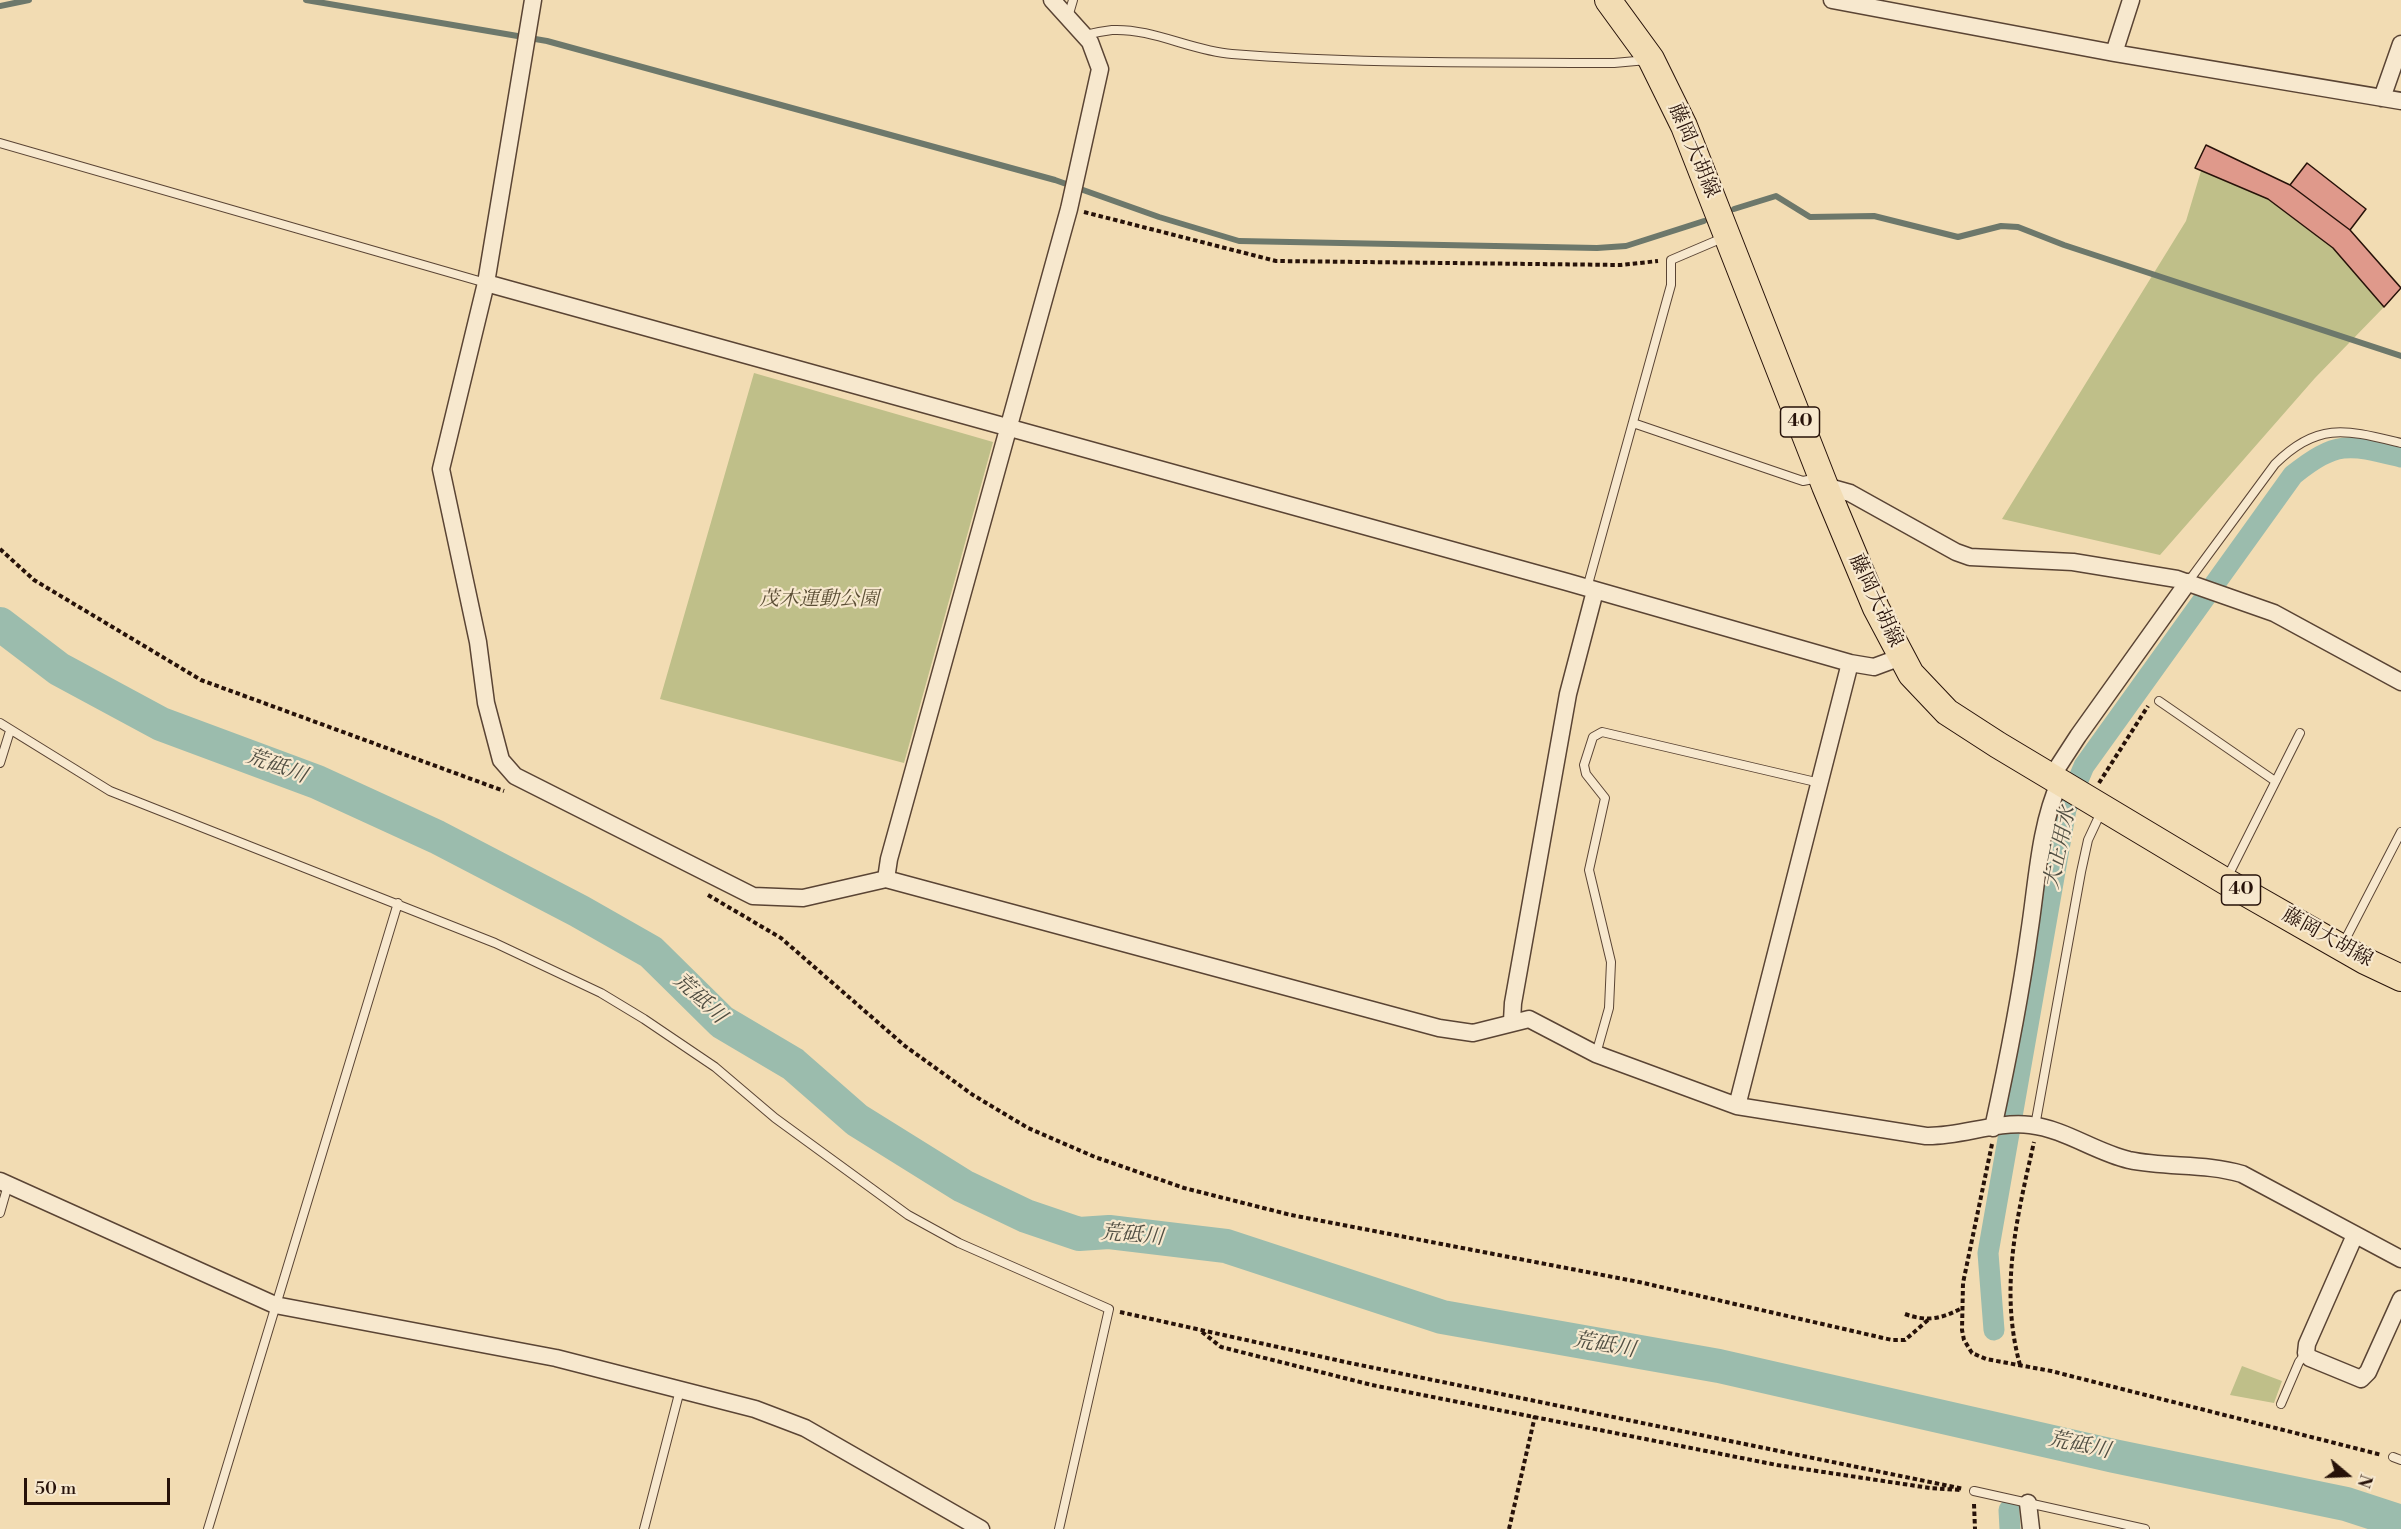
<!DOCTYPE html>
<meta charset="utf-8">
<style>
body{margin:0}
#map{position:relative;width:2401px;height:1529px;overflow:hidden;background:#f2dcb3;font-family:"Libre Bodoni",serif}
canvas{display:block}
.north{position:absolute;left:2317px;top:1445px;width:60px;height:60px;-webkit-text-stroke:4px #f7e8ce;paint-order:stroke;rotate:109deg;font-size:16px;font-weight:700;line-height:24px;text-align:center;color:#271209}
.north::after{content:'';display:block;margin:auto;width:21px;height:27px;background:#271209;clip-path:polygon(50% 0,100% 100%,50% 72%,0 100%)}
.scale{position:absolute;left:24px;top:1478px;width:146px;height:27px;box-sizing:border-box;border:3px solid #271209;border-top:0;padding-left:8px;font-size:18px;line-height:21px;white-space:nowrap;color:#271209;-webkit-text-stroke:4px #f7e8ce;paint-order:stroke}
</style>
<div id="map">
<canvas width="2401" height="1529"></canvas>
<div class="north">N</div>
<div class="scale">50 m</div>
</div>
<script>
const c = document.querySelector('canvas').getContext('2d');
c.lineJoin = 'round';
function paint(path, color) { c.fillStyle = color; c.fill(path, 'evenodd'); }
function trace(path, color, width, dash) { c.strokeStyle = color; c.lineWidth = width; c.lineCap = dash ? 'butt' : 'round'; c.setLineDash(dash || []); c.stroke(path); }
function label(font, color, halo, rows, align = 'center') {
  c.font = font + ' "Libre Bodoni","Noto Serif JP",serif'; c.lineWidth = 4.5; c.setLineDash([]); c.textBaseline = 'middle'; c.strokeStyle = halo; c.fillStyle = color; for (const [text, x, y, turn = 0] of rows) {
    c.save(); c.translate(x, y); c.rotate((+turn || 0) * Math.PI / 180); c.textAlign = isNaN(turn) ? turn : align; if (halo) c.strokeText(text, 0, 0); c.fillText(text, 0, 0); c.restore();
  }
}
paint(new Path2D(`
 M 2201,171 L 2268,199 L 2333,248 L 2384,307 L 2315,378 L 2160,555 L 2002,519 L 2186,221 Z
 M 754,373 L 993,442 L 904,763 L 660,699 Z
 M 2242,1366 L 2282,1381 L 2274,1403 L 2230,1395 Z`), '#bfbf89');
trace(new Path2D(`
 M 306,0 L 547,41 L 1055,180 L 1159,217 L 1239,241 L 1597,248 L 1626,246 L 1704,221
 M 0,6 L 29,0
 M 1734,209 L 1776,196 L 1810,217 L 1874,216 L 1958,237 L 2001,226 L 2018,227 L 2064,245 L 2401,356`), '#6d786b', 6);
trace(new Path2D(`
 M 1994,1330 L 1988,1253 L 2066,809 L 2084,766 L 2293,475 C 2337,440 2349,444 2401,457
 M 2009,1510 L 2010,1529`), '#9bbcad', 21);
trace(new Path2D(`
 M 0,624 L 59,669 L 161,724 L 317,782 L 437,837 L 579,911 L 651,952 L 722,1022 L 793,1064 L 857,1120 L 963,1186 L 1026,1216 L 1079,1234 L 1109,1232 L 1226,1246 L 1442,1317 L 1719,1366 L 2114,1456 L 2346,1504 L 2401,1522`), '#9bbcad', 34);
const building = new Path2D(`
 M 2206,145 L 2290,185 L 2350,230 L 2401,288 L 2384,307 L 2333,248 L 2268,199 L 2195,168 Z
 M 2307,163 L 2366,209 L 2350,230 L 2290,185 Z`);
paint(building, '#df998b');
trace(building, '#271209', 1.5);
const service = new Path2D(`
 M 1068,17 L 1073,0
 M 1085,35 C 1093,33 1103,31 1112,30 C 1152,28 1192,51 1232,54 C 1359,64 1487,62 1614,63 L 1647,60
 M 0,143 L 486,283
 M 1633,423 L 1797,479 L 1803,481 L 1818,478
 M 2188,582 L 2275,464 C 2318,421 2347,430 2401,443
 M 1587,588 L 1671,285 L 1671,260 L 1725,237
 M 2159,701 L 2275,781
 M 0,723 L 110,791 L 495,943 L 601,993 L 644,1019 L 715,1067 L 775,1118 L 908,1215 L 959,1243 L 1109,1309 L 1059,1529
 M 0,763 L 10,731
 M 2227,878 L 2300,733
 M 2343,944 L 2401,832
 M 1596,1054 L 1609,1008 L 1611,962 L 1589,870 L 1605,798 L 1586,774 L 1584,765 L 1593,737 L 1602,732 L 1820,783
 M 2035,1126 L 2081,872 L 2088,840 L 2102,810
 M 0,1213 L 8,1185
 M 2281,1404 L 2299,1362 L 2306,1353
 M 2393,1457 L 2401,1460
 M 1974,1491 L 2145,1529
 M 208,1529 L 398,903
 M 644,1529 L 680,1390`);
const minor = new Path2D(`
 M 533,0 L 486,283 L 441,469 L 478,642 L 486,703 L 501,760 L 515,776 L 753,896 L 803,898 L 886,879 L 1439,1028 L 1473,1033 L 1529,1019 L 1596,1054 L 1737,1106 L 1926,1136 C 1961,1137 1995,1121 2030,1125 C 2065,1129 2095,1152 2129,1160 C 2167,1168 2205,1163 2242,1174 L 2401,1259
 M 1832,0 L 2114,53 L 2401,101
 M 2114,53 L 2131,0
 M 2382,98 L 2401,44
 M 486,283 L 1567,582 L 1850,663 L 1874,667 L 1901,657
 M 1825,486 L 1850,493 L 1956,552 L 1970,557 L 2073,562 L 2177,579 L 2274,613 L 2401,682
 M 2052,776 L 2078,736 L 2188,582
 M 886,879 L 889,859 L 1069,209 L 1100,69 L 1090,42 L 1052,0
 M 1512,1021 L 1513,1003 L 1568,694 L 1595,591
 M 1737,1106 L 1850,663
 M 1993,1128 C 2007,1064 2020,999 2029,934 C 2037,884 2039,827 2060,781
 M 0,1181 L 275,1305 L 556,1358 L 755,1409 L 805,1428 L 981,1529
 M 2355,1235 L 2307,1344 L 2306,1353 L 2310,1358 L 2361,1379 L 2368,1372 L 2401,1299
 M 2028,1503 L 2031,1529`);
const primary = new Path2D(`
 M 1608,0 L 1651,59 L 1684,126 L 1825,486 L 1876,608 L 1911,674 L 1947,712 L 1998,745 L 2225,881 L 2365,961 L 2401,978`);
trace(service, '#5a4434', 10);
trace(minor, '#5a4434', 19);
trace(primary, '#271209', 28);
trace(new Path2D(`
 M 1084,212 L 1276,261 L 1621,265 L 1658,261
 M 0,549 L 34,580 L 201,680 L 504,791
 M 2099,783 L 2148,706
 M 708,895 L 781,938 L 905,1046 L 973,1095 L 1028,1128 L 1095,1157 L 1184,1188 L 1291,1215 L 1639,1282 L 1892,1340 L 1905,1340 L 1928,1320
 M 1992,1144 L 1963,1283 L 1962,1330 L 1964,1340 L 1972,1353 L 1986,1359 L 2051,1371 L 2382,1455
 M 1120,1312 L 1350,1363 L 1964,1489
 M 1905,1314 C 1927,1322 1941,1319 1962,1308
 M 1202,1332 L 1221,1347 L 1372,1385 L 1777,1465 L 1930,1488 L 1961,1490
 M 2020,1365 C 1999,1289 2017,1217 2034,1142
 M 1974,1504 L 1975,1529
 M 1509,1529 L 1535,1416`), '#271209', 4, [4.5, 3]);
trace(service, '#f7e8ce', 8);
trace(minor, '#f7e8ce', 16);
trace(primary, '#f2dcb3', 26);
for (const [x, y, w] of [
 [1800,422,39],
 [2241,890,39]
]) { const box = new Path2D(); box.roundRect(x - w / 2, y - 15, w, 30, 4.5); c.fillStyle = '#f7e8ce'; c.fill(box); trace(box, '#271209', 1.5); }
label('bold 18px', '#271209', null, [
 ["40",1800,422],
 ["40",2241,890]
]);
label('20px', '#271209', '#f7e8ce', [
 ["藤岡大胡線",1693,151,67],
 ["藤岡大胡線",1875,601,65],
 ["藤岡大胡線",2327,938,29]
]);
label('italic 20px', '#5c4f36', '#f7e8ce', [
 ["茂木運動公園",819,600]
]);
label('italic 21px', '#504e42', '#f7e8ce', [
 ["荒砥川",276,767,20],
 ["大正用水",2061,848,-78],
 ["荒砥川",699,999,43],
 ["荒砥川",1132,1236,5],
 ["荒砥川",1604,1346,10],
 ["荒砥川",2079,1446,12]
]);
</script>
